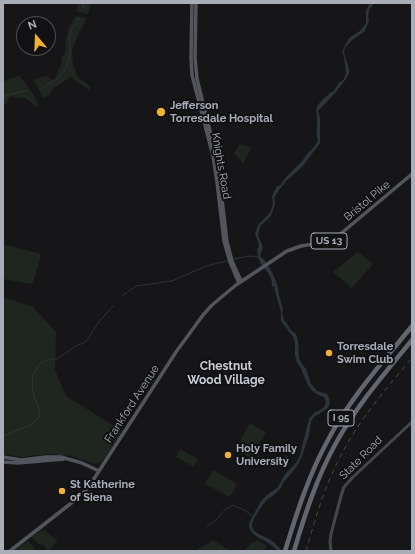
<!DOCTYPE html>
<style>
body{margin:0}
#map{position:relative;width:415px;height:554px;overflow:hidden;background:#161618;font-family:Raleway,sans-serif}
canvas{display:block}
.frame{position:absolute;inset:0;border:4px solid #a8adb8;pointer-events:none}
.north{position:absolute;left:16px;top:16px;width:40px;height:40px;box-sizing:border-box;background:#111113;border:1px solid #4d4f55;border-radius:50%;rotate:341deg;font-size:11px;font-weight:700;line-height:16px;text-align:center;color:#a8adb8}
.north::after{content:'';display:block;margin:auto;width:14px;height:18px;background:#f2b134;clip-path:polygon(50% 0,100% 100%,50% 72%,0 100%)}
</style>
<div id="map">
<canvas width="415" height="554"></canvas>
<div class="frame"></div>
<div class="north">N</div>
</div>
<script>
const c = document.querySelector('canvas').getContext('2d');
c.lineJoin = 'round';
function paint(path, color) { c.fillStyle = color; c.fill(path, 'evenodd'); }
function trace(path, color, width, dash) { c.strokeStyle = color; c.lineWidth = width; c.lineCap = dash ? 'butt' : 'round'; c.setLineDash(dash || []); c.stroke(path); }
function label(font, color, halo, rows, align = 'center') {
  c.font = font + ' Raleway,sans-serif'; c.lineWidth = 4; c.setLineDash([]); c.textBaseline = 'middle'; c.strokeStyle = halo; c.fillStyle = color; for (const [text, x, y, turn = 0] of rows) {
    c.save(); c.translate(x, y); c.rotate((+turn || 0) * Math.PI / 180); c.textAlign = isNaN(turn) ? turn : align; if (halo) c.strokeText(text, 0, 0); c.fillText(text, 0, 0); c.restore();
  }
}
paint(new Path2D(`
 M 79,3 L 91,3 L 88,14 L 76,11 Z
 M 75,16 L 85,18 L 85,21 L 74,44 L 72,50 L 73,64 L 77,76 L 91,87 L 89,90 L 71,77 L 55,87 L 48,96 L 44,98 L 33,80 C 39,79 42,76 48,76 L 52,80 L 55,79 L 62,62 L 61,59 L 65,53 L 66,38 L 68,29 Z
 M 19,75 L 34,95 L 39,106 L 37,107 L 25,98 L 16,98 L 11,96 L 5,105 L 3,105 L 3,82 Z
 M 240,144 L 251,148 L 243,163 L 234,153 Z
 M 3,244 L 41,254 L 33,284 L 3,279 Z
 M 358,252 L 373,264 L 352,288 L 333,272 Z
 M 3,297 L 33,307 L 56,332 L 55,370 L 66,396 L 122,431 L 102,462 L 95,464 L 71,456 L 50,454 L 21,457 L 3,454 Z
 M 250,423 L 266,432 L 251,458 L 236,449 Z
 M 180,449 L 198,459 L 194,467 L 176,457 Z
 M 213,470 L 237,484 L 230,497 L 205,484 Z
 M 43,529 L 58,541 L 48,551 L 43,545 L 39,544 L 32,537 Z
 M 213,540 L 231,551 L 195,551 Z
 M 258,540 L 267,546 L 264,551 L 247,551 L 245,550 L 251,543 Z
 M 28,541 L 37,551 L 14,551 Z`), '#1e261f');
paint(new Path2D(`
 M 370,3 L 374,3 L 369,10 L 368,17 L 369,21 L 364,32 L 352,40 L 345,48 L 344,53 L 349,69 L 349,73 L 346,79 L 342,84 L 335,93 L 318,111 L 320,118 L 320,143 L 302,167 L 292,176 L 287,180 L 279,190 L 274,198 L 275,204 L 272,213 L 270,217 L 260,226 L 258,235 L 263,247 L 260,256 L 265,261 L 272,272 L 277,284 L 279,295 L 283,310 L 282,313 L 284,320 L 291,330 L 296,334 L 298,341 L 299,359 L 302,364 L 306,369 L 311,384 L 317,391 L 327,394 C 338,412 314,411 311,422 C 310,426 310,431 309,434 C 309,438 307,440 306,443 C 302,461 295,470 283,483 C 281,492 272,495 266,501 C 262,506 252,519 252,525 C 253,534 265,536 271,540 C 275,543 279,547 282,551 L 278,551 C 274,547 270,544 265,541 C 258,537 248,533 249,523 L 261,501 L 267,495 L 278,487 L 285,474 L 296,463 L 300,455 L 309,419 L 314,413 L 320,410 L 324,407 L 326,402 L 324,397 C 308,392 309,385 302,372 L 302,370 L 297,362 L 295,355 L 295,344 L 294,338 L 289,332 L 286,327 L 283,324 L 281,320 L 281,312 L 274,287 L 272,286 C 273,275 263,269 259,260 C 258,257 258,254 257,250 C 261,245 257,240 255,234 L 258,225 L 269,214 L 271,210 L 273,205 L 272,196 L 277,186 L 280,186 C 286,175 293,171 301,162 C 303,160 305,157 307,154 C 311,150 316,146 318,140 C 315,133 318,125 317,117 C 317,113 315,111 317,107 C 319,102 326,97 330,93 L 333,92 L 339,83 L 344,79 L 346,73 L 344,57 L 342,52 L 349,38 L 360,31 L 366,23 L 366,11 Z`), '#2c353c');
trace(new Path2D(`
 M 83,8 L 83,3
 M 43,88 C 58,78 68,73 70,52 C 70,47 69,42 70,36 C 70,29 77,23 80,17
 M 3,97 L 8,95 L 27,90
 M 234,259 L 250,256 L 259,257
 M 122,296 L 136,286 L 172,281 L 206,266 L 227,261
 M 3,436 L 31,425 L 38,418 L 40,412 L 39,408 L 34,397 L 32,387 L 33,375 L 37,368 L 40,363 L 49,359 L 57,359 L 76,346 L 86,342 L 98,323 L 113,306
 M 207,526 L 215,521 L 226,509 L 233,505 L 246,511 L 252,516`), '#2c353c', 1);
trace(new Path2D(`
 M 331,551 L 330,542 L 331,534 L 341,496 L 344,487 L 353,477 L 412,422`), '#45474d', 3);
trace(new Path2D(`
 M 192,3 L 191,58 L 192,75 L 213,156 L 217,182 L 224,241 L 230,262 L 239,283
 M 196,3 L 195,58 L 197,79 L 216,155 L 219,174 L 227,242 L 232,261 L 241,281
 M 3,457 L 21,460 L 46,457 L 61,457 L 82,463 L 99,471
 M 3,462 L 18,463 L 64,459
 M 10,551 L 79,497 L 88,488 L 176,352 L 203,315 L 212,305 L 236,285 L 287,251 L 301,246 L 325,242 L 338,236 L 412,174`), '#53555c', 3.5);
trace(new Path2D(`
 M 285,551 C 297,512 309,474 329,438 C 351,397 383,362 412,326
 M 294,551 C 305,514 317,477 336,443 C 357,405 385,373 412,340`), '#63666e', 4.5);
trace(new Path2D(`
 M 306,551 C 315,520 324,488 339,459 C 358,421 385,390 412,358`), '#4a4c52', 1, [5, 4]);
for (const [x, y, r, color] of [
 [161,112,5,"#f2b134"],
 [329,353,4,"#f2b134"],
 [228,455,4,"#f2b134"],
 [62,491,4,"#f2b134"]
]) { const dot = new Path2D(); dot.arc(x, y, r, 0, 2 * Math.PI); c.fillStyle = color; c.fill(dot); trace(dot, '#111113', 1.5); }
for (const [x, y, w] of [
 [329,241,36],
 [341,418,26]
]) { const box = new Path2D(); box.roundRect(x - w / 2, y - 8, w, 16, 3); c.fillStyle = '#111113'; c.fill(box); trace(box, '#a8adb8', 1); }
label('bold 10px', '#a8adb8', null, [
 ["US 13",329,241],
 ["I 95",341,418]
]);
label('bold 11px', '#a8adb8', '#111113', [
 ["Jefferson",170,106],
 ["Torresdale Hospital",170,119],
 ["Torresdale",337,347],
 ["Swim Club",337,360],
 ["Holy Family",236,449],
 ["University",236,462],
 ["St Katherine",70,485],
 ["of Siena",70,498]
], 'left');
label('11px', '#a8adb8', '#111113', [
 ["Knights Road",221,166,80],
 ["Bristol Pike",367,201,-40],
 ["Frankford Avenue",132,404,-57],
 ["State Road",361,458,-45]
]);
label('bold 12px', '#c9ccd4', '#111113', [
 ["Chestnut",226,366],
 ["Wood Village",226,380]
]);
</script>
